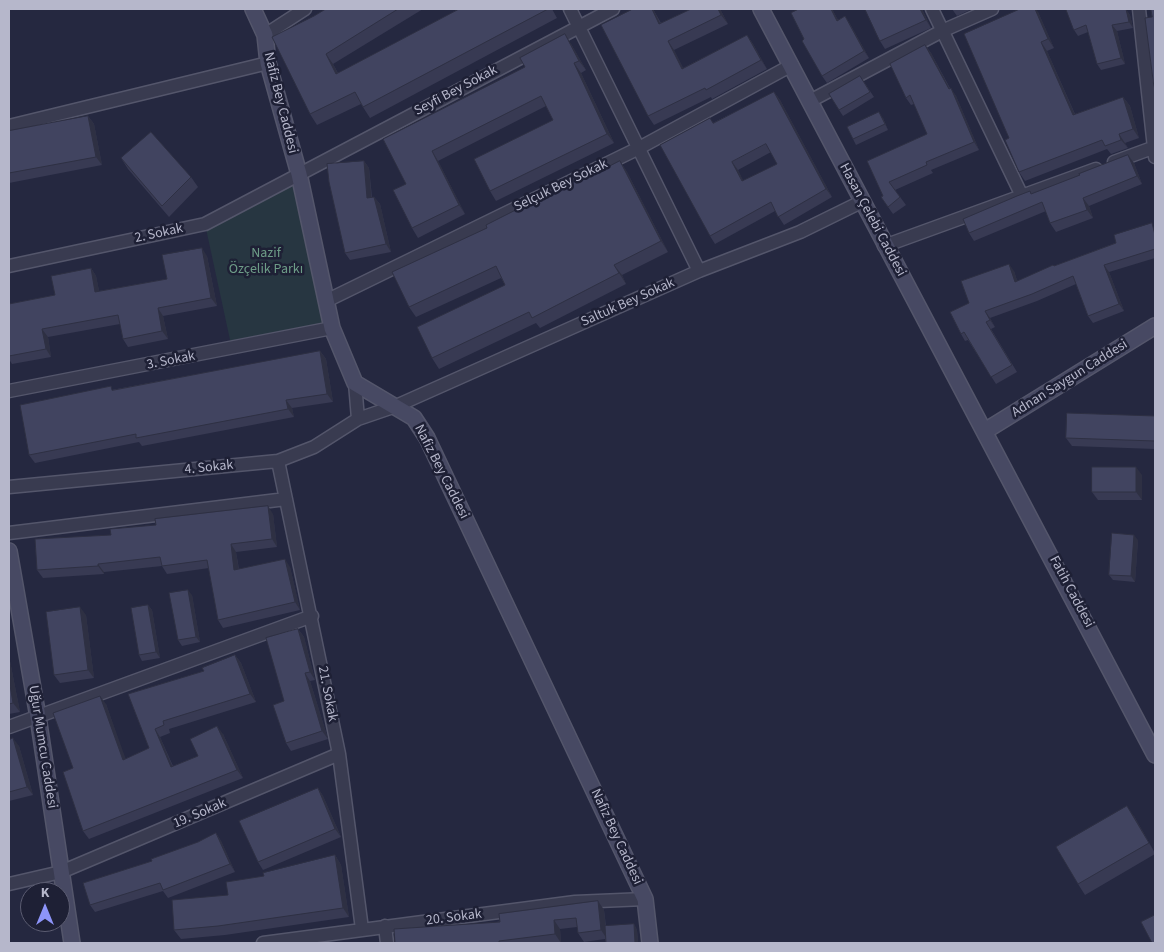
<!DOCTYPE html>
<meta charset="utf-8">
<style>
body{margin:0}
#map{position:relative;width:1164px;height:952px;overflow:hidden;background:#252840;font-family:"Source Sans 3",sans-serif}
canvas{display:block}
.frame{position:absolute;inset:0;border:10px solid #b6b7cb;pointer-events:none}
.north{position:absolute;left:20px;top:882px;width:50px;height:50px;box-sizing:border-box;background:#1e2035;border:1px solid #5b5c71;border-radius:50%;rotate:0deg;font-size:14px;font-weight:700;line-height:20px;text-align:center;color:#b6b7cb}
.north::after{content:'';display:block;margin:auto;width:18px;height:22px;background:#8d94f9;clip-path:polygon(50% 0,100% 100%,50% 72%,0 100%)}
</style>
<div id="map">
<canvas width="1164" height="952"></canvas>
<div class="frame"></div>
<div class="north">K</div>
</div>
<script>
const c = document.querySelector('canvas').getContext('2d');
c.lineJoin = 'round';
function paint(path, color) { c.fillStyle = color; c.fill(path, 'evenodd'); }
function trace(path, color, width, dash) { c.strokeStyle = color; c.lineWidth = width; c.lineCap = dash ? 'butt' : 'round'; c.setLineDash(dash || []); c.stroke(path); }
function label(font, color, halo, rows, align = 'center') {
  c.font = font + ' "Source Sans 3",sans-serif'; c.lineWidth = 5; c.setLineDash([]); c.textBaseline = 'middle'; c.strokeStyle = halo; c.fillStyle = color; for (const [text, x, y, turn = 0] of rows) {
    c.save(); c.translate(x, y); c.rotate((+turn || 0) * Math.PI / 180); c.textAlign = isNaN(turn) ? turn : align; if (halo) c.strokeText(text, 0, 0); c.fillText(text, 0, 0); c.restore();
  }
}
paint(new Path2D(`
 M 299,174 L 332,328 L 232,349 L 205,224 Z`), '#273641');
const street = new Path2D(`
 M 570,9 L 699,271
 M 932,9 L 1022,196
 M 1139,9 L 1155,157
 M 265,35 L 305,9
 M 810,101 L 942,31 L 992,9
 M 9,126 L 268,63
 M 1114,162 L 1155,147
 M 884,246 L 1096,169
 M 9,266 L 205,224 L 613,9
 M 326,301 L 639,148 L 792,65
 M 355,383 L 358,419
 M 9,391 L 332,328
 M 278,461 L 339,754 L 362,929
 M 9,487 L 278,461 L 314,447 L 358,419 L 396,406 L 699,271 L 800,232 L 861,202
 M 9,533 L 286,499
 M 9,727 L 312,616
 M 9,884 L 61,872 L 339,754
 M 385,926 L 387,943
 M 263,943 L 575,902 L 645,899`);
const secondary = new Path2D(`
 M 253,9 L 265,35 L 268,63 L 299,174 L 332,328 L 355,383 L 414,418 L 427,438 L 645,899 L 650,943
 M 761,9 L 1155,755
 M 985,431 L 1155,326
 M 9,551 L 38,717 L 72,943`);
trace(street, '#54566b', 15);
trace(secondary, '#54566b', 18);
trace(street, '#393b50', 12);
trace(secondary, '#474963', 15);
paint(new Path2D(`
 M 326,9 L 423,9 L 333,64 L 338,73 L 459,9 L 552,9 L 557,18 L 370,118 L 361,104 L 317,125 L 310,114 L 314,16 Z
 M 633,9 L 653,9 L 661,23 L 691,9 L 720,9 L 728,24 L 674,50 L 683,68 L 747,35 L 753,44 L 767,69 L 712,99 L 711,97 L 654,125 L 648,116 Z
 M 799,9 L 832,9 L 838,20 L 845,16 L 850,24 L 869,58 L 827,83 L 822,76 L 804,39 Z
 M 922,9 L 931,28 L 885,49 L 880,41 Z
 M 952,9 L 972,9 L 957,16 Z
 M 1066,9 L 1127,9 L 1127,11 L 1130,15 L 1133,28 L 1117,31 L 1125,64 L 1101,70 L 1097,64 L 1088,32 L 1078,36 L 1074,30 Z
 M 1038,12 L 1054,48 L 1047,51 L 1075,114 L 1123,97 L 1130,106 L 1139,138 L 1125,143 L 1128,148 L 1111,154 L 1107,149 L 1025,181 L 1019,172 L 1009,138 Z
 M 571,44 L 586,70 L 581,73 L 614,143 L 496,201 L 490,191 L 553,120 L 546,106 L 438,161 L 465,214 L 418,238 L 412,228 L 406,184 L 383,139 Z
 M 925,45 L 931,53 L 950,88 L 956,96 L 979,150 L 931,170 L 933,173 L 895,190 L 906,205 L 893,214 L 881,197 L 883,196 L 867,161 L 927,134 L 914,104 L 911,105 L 906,98 Z
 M 860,76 L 874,97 L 843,116 L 839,110 Z
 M 774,92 L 780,100 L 832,197 L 784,225 L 775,211 L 715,244 L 710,236 L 714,123 ZM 771,152 L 777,164 L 743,181 L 738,170 Z
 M 88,116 L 94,124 L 102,165 L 9,183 L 9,131 Z
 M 883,118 L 888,130 L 856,145 L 853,139 Z
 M 121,158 L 191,177 L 198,187 L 169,217 L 128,169 Z
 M 364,161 L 369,168 L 372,197 L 374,197 L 380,204 L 391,252 L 350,260 L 345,253 Z
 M 620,161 L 627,172 L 668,252 L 622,275 L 626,284 L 540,328 L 536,323 L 439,369 L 432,358 L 505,285 L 501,278 L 416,317 L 409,307 L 487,228 L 575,180 L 576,183 Z
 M 1134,163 L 1142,184 L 1089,206 L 1093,218 L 1056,232 L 1050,223 L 1046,211 L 974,241 L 969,233 L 1030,191 L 1031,193 Z
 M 1155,228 L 1155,258 L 1109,272 L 1124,311 L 1093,323 L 1088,316 L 1076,284 L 1037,301 L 990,318 L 995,327 L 991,329 L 1017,372 L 996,384 L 968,340 L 965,341 L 961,334 L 969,303 L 1014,271 L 1017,281 L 1054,266 Z
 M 207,256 L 217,306 L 163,316 L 168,339 L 128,347 L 123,339 L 120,324 L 48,337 L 51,357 L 12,364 L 9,359 L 9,304 L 55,295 L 91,268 L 96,276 L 99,291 L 167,279 Z
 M 320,351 L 326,359 L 333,402 L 292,408 L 294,417 L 142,446 L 139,442 L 35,463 L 29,455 L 114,390 Z
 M 1155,416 L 1155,449 L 1072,446 L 1066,438 Z
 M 1142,475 L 1142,500 L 1098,500 L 1092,492 Z
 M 273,514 L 277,547 L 236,552 L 239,569 L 290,567 L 300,610 L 223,628 L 218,620 L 209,568 L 167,574 L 162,566 L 104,572 L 104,574 L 43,578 L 37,570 L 111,535 Z
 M 1138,540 L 1135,582 L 1113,580 L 1109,575 Z
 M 192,595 L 200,642 L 182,646 L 178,640 Z
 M 148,605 L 152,610 L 160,658 L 142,661 L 139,655 Z
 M 86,615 L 94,678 L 60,683 L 54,675 Z
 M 298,629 L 304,637 L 315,680 L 310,681 L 328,739 L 291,751 L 286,743 L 284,701 Z
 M 235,655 L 241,663 L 256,702 L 169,729 L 170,733 L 160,737 L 173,766 L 198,756 L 223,734 L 243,778 L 89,839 L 83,831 L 73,768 L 106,704 L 125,759 L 149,748 L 128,694 L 204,671 Z
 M 9,656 L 20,712 L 9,714 Z
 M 9,740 L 19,746 L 33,795 L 9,801 Z
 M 318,788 L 323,796 L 341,837 L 263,870 L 258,862 Z
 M 1134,816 L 1155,853 L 1155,854 L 1085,895 L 1078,884 Z
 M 216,833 L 221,841 L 235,872 L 168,898 L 163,891 L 95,912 L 90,905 L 152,861 L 198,842 Z
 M 335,855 L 341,865 L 349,917 L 225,935 L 181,939 L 174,930 L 228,895 L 264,876 Z
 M 598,901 L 604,910 L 606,926 L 634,924 L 637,930 L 638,943 L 606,943 L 605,939 L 584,942 L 578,933 L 577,927 L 560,929 L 561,943 L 395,943 Z`), '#383a53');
paint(new Path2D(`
 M 652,9 L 653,9 L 665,33 L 659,24 Z
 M 718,9 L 720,9 L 728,24 L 721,15 Z
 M 831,9 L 832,9 L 842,28 L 837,21 Z
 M 920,9 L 922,9 L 931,28 L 926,20 Z
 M 1035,9 L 1036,9 L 1038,12 L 1054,48 L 1048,39 Z
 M 1124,9 L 1127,9 L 1127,11 L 1130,15 L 1133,28 L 1129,22 Z
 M 845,16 L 850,24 L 869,58 L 864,51 Z
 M 1112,25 L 1117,31 L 1125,64 L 1121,58 Z
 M 565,34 L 571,44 L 586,70 L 579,61 Z
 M 747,35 L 753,44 L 767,69 L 761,60 Z
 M 668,41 L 674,50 L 688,78 L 682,69 Z
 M 1041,42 L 1047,51 L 1079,124 L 1073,115 Z
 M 925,45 L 931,53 L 954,97 L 949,89 Z
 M 326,54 L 333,64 L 343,84 L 336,74 Z
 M 574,63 L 581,73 L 614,143 L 607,134 Z
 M 951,88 L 956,96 L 979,150 L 974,142 Z
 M 774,92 L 780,100 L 832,197 L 826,189 Z
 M 1123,97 L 1130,106 L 1139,138 L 1133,129 Z
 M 879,112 L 883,118 L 888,130 Z
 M 88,116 L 94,124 L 102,165 L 96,157 Z
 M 1119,134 L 1125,143 L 1128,148 L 1121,140 Z
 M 432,151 L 438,161 L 465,214 L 459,205 Z
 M 1128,155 L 1134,163 L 1142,184 L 1137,176 Z
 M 364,161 L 369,168 L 372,205 L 367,198 Z
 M 620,161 L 627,172 L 668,252 L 661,241 Z
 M 732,162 L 738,170 L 748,190 L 742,181 Z
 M 374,197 L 380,204 L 391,252 L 386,244 Z
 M 1083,198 L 1089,206 L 1093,218 L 1087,210 Z
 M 202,248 L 207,256 L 217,306 L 211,298 Z
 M 1009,264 L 1014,271 L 1020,289 L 1015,282 Z
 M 614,265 L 622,275 L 626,284 L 619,273 Z
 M 1104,265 L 1109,272 L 1124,311 L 1119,304 Z
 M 91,268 L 96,276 L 101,300 L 95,292 Z
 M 158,308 L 163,316 L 168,339 L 162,331 Z
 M 985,311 L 990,318 L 995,327 L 990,320 Z
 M 42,329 L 48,337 L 51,357 L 46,349 Z
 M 320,351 L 326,359 L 333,402 L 327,394 Z
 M 286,400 L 292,408 L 294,417 L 288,409 Z
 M 1136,467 L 1142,475 L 1142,500 L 1136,492 Z
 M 268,506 L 273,514 L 277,547 L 272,539 Z
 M 1134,535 L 1138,540 L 1135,582 L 1131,576 Z
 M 231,544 L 236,552 L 240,578 L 234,570 Z
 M 285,559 L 290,567 L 300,610 L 295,602 Z
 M 98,564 L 104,572 L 104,574 L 98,566 Z
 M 188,590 L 192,595 L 200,642 L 196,637 Z
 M 148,605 L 152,610 L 160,658 L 156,652 Z
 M 80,607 L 86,615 L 94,678 L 88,670 Z
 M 298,629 L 304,637 L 315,680 L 310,672 Z
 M 235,655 L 241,663 L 256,702 L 250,694 Z
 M 9,656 L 20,712 L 13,703 L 9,679 Z
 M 305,673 L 310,681 L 328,739 L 322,731 Z
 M 100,696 L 106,704 L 129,768 L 123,760 Z
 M 217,726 L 223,734 L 243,778 L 237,770 Z
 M 155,729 L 160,737 L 176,775 L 171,767 Z
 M 13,738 L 19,746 L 33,795 L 27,787 Z
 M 318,788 L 323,796 L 341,837 L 335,829 Z
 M 1127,806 L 1134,816 L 1155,853 L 1149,843 Z
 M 216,833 L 221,841 L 235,872 L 230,864 Z
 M 335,855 L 341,865 L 349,917 L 343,908 Z
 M 598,901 L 604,910 L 607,939 L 601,930 Z
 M 554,920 L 560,929 L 561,943 L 555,934 Z
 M 634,924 L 637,930 L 638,943 L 635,943 Z`), '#2e3043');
const building = new Path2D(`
 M 326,9 L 398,9 L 326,54 L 336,74 L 459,9 L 548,9 L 363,107 L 355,92 L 310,114 L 272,37 L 314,16 Z
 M 633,9 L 652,9 L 659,24 L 691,9 L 718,9 L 721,15 L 668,41 L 682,69 L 747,35 L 761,60 L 706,90 L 705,88 L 648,116 L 601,25 Z
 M 799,9 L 831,9 L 837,21 L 845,16 L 864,51 L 822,76 L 802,41 L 804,39 L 791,13 Z
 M 865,9 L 920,9 L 926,20 L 880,41 Z
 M 1020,9 L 1035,9 L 1048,39 L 1041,42 L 1073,115 L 1123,97 L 1133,129 L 1119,134 L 1121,140 L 1105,146 L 1102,140 L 1019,172 L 1005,140 L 1009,138 L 964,34 Z
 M 1066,9 L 1126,9 L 1129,22 L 1112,25 L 1121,58 L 1097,64 L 1086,25 L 1074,30 Z
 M 1151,9 L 1155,9 L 1155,95 L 1145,18 L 1152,17 Z
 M 565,34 L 579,61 L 574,63 L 607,134 L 490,191 L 474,159 L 553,120 L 541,96 L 432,151 L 459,205 L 412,228 L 393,190 L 406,184 L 383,139 L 525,67 L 520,58 Z
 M 925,45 L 949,89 L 951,88 L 974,142 L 926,162 L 927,165 L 889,182 L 900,197 L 888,207 L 881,197 L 883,196 L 867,161 L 927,134 L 910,95 L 906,98 L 890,64 Z
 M 860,76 L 870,92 L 839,110 L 829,94 Z
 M 774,92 L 826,189 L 778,217 L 771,202 L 710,236 L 660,145 L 710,118 L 713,123 ZM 766,144 L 777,164 L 742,181 L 732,162 Z
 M 879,112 L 885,124 L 853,139 L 847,127 Z
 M 88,116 L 96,157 L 9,173 L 9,131 Z
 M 151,132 L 191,177 L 162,206 L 121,158 Z
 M 1128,155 L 1137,176 L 1083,198 L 1087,210 L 1050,223 L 1042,202 L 969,233 L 963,219 L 1017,196 L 1030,191 L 1031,194 L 1080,175 L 1079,174 Z
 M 364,161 L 367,198 L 374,197 L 386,244 L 345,253 L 329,182 L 327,164 Z
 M 620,161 L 661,241 L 614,265 L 619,273 L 532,318 L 529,312 L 432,358 L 417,327 L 505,285 L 496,266 L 409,307 L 392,272 L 487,228 L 486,225 L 575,180 L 576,183 Z
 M 1152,223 L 1155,235 L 1155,249 L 1104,265 L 1119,304 L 1088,316 L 1073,276 L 1032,294 L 985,311 L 990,320 L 986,322 L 1012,365 L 991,377 L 964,332 L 961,334 L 950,312 L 969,303 L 961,281 L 1009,264 L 1015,282 L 1053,265 L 1054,266 L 1116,243 L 1114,235 Z
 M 202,248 L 211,298 L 158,308 L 162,331 L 123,339 L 118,315 L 42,329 L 46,349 L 9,356 L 9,304 L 55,295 L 51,276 L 91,268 L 95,292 L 167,279 L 162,255 Z
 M 320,351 L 327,394 L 286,400 L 288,409 L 136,438 L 136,434 L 29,455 L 20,405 L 111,386 L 112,390 Z
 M 1067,413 L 1155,416 L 1155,441 L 1066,438 Z
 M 1092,467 L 1136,467 L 1136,492 L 1092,492 Z
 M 268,506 L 272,539 L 231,544 L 234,570 L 285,559 L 295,602 L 218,620 L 207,560 L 162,566 L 160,557 L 98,564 L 98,566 L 37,570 L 35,539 L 111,535 L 110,529 L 156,525 L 155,519 Z
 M 1112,533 L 1134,535 L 1131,576 L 1109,575 Z
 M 188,590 L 196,637 L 178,640 L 169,593 Z
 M 148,605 L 156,652 L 139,655 L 131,608 Z
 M 80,607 L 88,670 L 54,675 L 46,612 Z
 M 298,629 L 310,672 L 305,673 L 322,731 L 286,743 L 273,705 L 284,701 L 266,638 Z
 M 235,655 L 250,694 L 163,721 L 164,725 L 155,729 L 171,767 L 198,756 L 190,739 L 217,726 L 237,770 L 83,831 L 63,772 L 73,768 L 53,713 L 100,696 L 123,760 L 149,748 L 128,694 L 204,671 L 202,668 Z
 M 9,679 L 13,703 L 9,704 Z
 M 13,738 L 27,787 L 9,792 L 9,740 Z
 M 318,788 L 335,829 L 258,862 L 239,821 Z
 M 1127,806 L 1149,843 L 1078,884 L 1056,847 Z
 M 216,833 L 230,864 L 163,890 L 160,883 L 90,905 L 83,883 L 152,861 L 151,859 L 198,842 Z
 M 335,855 L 343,908 L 218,926 L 174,930 L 172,900 L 228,895 L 226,882 L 264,876 L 263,873 Z
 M 598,901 L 601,930 L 578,933 L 576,918 L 554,920 L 555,934 L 499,941 L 499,943 L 395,943 L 394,929 L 500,922 L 499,914 Z
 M 1155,915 L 1155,943 L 1152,943 L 1141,922 Z
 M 634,924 L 635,943 L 606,943 L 605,926 Z`);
paint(building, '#414460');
trace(building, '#2e3043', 1);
label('14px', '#b6b7cb', '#1e2035', [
 ["Seyfi Bey Sokak",456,91,-28],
 ["Nafiz Bey Caddesi",280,103,76],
 ["Selçuk Bey Sokak",561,186,-26],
 ["Hasan Çelebi Caddesi",872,220,62],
 ["2. Sokak",159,234,-12],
 ["Saltuk Bey Sokak",628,303,-24],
 ["3. Sokak",171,361,-11],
 ["Adnan Saygun Caddesi",1070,379,-32],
 ["4. Sokak",209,468,-6],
 ["Nafiz Bey Caddesi",441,472,63],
 ["Fatih Caddesi",1071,592,62],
 ["21. Sokak",327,694,79],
 ["Uğur Mumcu Caddesi",42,747,81],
 ["19. Sokak",200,814,-23],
 ["Nafiz Bey Caddesi",616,837,65],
 ["20. Sokak",454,918,-7]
]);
label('14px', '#6d9c87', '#1e2035', [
 ["Nazif",266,254],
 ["Özçelik Parkı",266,270]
]);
</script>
